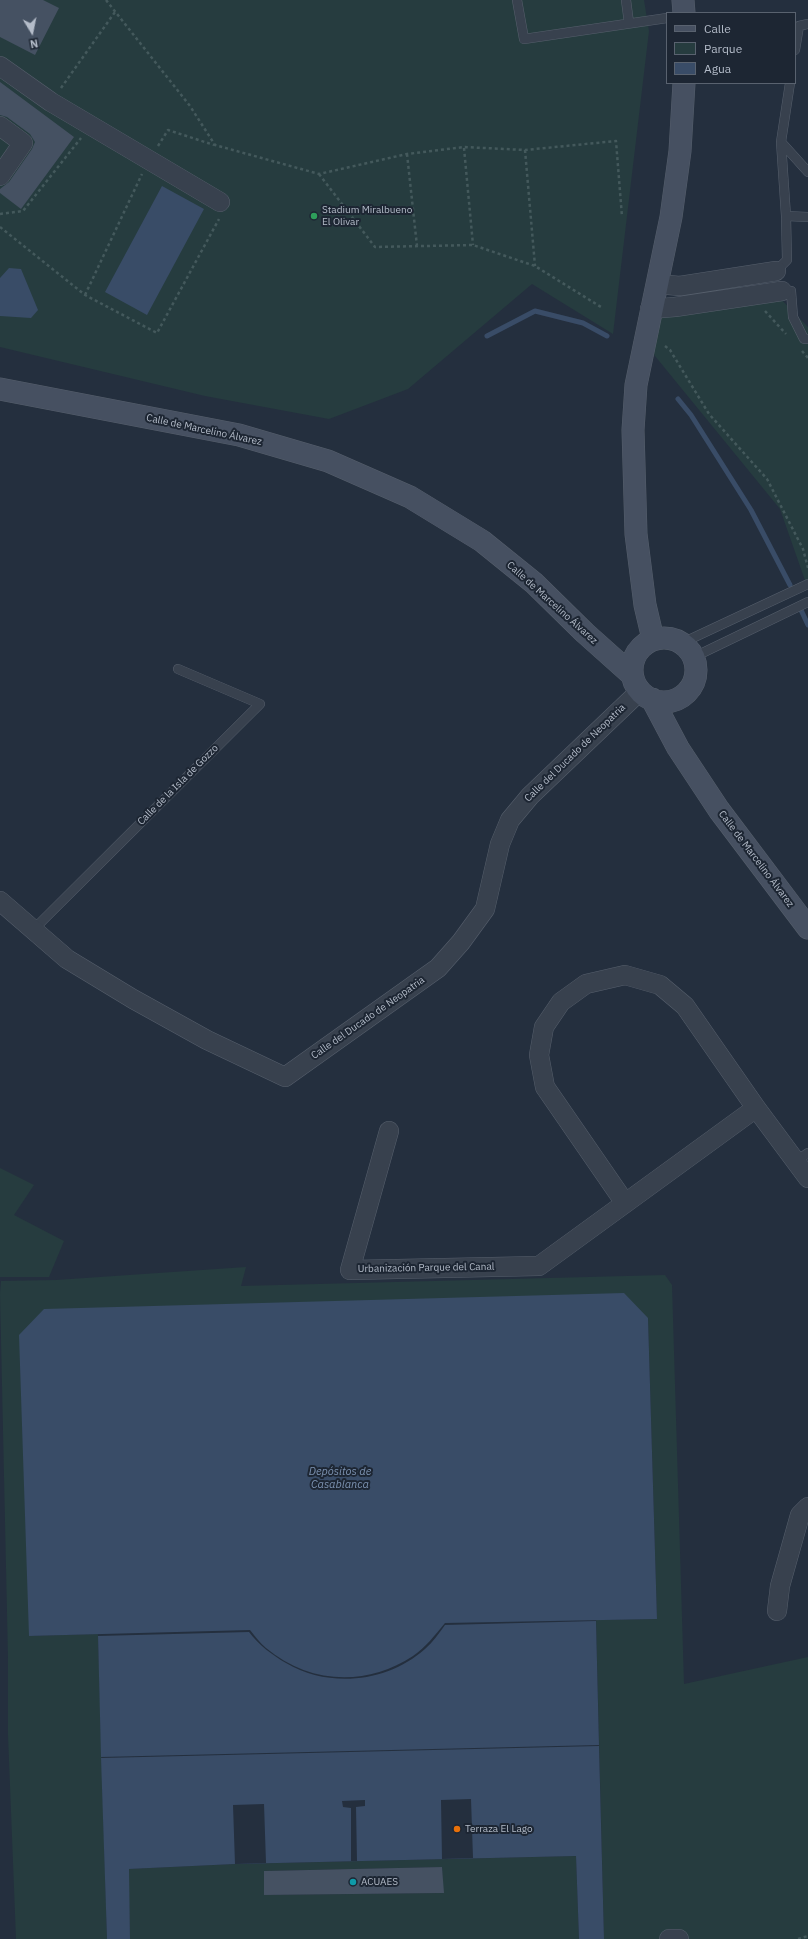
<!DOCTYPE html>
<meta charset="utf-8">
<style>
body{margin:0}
#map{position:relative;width:808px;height:1939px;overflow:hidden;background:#242f3e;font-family:"IBM Plex Sans",sans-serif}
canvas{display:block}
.legend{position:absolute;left:666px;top:12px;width:130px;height:72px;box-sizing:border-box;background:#1d2633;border:1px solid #59626f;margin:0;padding:5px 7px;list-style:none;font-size:12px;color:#b4bcc9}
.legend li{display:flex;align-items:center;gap:8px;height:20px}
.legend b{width:20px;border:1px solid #59626f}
.north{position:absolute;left:12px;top:12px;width:40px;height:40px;-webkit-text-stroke:3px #1d2633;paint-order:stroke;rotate:170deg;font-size:11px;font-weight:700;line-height:16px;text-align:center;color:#b4bcc9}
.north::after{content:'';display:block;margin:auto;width:14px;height:18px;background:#b4bcc9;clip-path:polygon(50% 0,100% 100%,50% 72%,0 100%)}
</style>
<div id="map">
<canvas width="808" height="1939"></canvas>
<ul class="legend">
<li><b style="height:5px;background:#465061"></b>Calle</li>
<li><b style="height:11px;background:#263c3f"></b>Parque</li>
<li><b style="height:11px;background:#394c67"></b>Agua</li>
</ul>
<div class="north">N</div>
</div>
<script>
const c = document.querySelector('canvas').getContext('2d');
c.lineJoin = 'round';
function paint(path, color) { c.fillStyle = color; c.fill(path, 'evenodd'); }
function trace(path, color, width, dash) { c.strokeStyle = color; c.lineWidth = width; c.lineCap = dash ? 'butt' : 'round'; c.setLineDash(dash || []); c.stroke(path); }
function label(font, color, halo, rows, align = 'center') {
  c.font = font + ' "IBM Plex Sans",sans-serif'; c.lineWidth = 4; c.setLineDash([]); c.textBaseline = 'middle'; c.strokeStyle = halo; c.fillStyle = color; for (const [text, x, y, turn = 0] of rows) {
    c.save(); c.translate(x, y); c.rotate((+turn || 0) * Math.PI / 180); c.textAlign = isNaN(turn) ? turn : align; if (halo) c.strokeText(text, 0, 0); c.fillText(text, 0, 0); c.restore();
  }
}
paint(new Path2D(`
 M 0,0 L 644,0 L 649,31 L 613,334 L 532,284 L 408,389 L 329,419 L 205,396 L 0,347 Z
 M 776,294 L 808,327 L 808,589 L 780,509 L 637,334 L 644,310 Z
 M 0,1168 L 34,1185 L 14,1215 L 64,1241 L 49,1277 L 0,1277 Z
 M 246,1267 L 241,1286 L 665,1275 L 672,1285 L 684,1684 L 808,1657 L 808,1939 L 604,1939 L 596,1620 L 657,1619 L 648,1318 L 29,1636 L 98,1634 L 107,1939 L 16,1939 L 8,1735 L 8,1658 L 0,1294 L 1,1281 L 56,1280 Z
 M 576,1856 L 579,1939 L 130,1939 L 128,1869 L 235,1864 ZM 442,1867 L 443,1893 L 264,1895 L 264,1871 Z`), '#263c3f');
paint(new Path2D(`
 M 162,186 L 204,209 L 147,315 L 105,292 Z
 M 9,268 L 21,269 L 38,310 L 31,318 L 0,316 L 0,278 Z
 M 624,1293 L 648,1318 L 657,1619 L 445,1623 C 435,1635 426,1647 413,1656 C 366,1687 309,1684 266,1648 C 260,1643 255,1636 250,1630 L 29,1636 L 19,1335 L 44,1309 Z
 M 596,1621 L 599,1745 L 101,1757 L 98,1636 L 249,1632 C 259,1645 272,1655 286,1663 C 330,1689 388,1682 425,1649 C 433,1642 439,1633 445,1625 Z
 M 599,1746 L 604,1939 L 579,1939 L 576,1856 L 235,1864 L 129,1869 L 130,1939 L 107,1939 L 101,1758 Z`), '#394c67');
paint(new Path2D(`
 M 471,1799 L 473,1858 L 442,1859 L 441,1800 Z
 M 365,1800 L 365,1806 L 356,1807 L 357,1861 L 351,1861 L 351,1808 L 343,1807 L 342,1801 Z
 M 264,1804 L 266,1863 L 235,1864 L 233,1805 Z`), '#242f3e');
trace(new Path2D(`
 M 487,336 L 535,311 L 583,323 L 607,336
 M 678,399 L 691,415 L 751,510 L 790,585
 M 801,610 L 808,625`), '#394c67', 5);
paint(new Path2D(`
 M 0,0 L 43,0 L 59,8 L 35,55 L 0,37 Z
 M 0,82 L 74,137 L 21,209 L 0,193 L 0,189 L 9,182 L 32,149 L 35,142 L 30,134 L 7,117 L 0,115 Z
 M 442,1867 L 444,1893 L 264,1895 L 264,1871 Z`), '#455162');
const lane = new Path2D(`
 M 517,0 L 524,39 L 667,18
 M 626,0 L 629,23
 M 795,50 L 799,26 L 808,24
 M 790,83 L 781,142 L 808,172
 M 781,142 L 786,216
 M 776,271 L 787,260 L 786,216 L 808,217
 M 782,291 L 791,291 L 793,317 L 804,339 L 808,339
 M 682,643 L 808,584
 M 694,657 L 808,602
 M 33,930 L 260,704 L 178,669
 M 796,1161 L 808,1153`);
const street = new Path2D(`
 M 0,66 L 51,102 L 220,202
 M 0,126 L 23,143 L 0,176
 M 657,284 L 680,286 L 776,271
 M 650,309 L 675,307 L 782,291
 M 0,901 L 67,959 L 133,999 L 207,1040 L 285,1077 L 438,968 L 461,942 L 485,909 L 500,844 L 510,820 L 530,796 L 640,691
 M 389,1131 L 350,1270 L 539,1266 L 756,1108
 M 625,1203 L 545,1087 L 539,1055 L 544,1027 L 561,1002 L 586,984 L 625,975 L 660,985 L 685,1006 L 756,1108 L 808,1178
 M 777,1611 L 780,1586 L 800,1515 L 808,1507
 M 669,1939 L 679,1939`);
const secondary = new Path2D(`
 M 683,0 L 684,13
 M 0,389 L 239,435 L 328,461 L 410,497 L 482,541 L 534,583 L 585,633 L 632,675
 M632 670a32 32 0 1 1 64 0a32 32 0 1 1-64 0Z
 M 653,639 L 645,605 L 636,534 L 633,430 L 636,385 L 671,217 L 680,151 L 684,83
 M 652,699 L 678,748 L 719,810 L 808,928`);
trace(lane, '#565f6c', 10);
trace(street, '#565f6c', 20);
trace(secondary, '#565f6c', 23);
trace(new Path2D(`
 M 106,0 L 190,106 L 215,145 L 319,174 L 407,154 L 464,147 L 525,150 L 616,141 L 622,217
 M 61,88 L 115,12
 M 158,146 L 168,130 L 214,145
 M 464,148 L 473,245
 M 525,150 L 535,266
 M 407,154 L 417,246
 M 319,174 L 375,247 L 473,245 L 535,266 L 601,307
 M 0,214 L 23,211 L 81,138
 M 0,227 L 85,295 L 157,333 L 219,219
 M 85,295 L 142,174
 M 765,311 L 786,334
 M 665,346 L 670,350 L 709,414 L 767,479 L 803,549 L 808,568
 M 802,351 L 808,358
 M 798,1939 L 808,1936`), '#44595c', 2.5, [3, 3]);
trace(lane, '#38414e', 9);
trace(street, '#38414e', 19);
trace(secondary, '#465061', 22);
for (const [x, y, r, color] of [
 [314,216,4,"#2e9e5b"],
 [457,1829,4,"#e8710a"],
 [353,1882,4,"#0f9aa8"]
]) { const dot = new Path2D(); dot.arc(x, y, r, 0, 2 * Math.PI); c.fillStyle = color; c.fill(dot); trace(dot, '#1d2633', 1.5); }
label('10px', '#b4bcc9', '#1d2633', [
 ["Stadium Miralbueno",322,210],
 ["El Olivar",322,222],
 ["Terraza El Lago",465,1829],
 ["ACUAES",361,1882]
], 'left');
label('10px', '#b4bcc9', '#1d2633', [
 ["Calle de Marcelino Álvarez",204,430,12],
 ["Calle de Marcelino Álvarez",552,603,42],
 ["Calle del Ducado de Neopatria",575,753,-44],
 ["Calle de la Isla de Gozzo",178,785,-45],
 ["Calle de Marcelino Álvarez",756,859,53],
 ["Calle del Ducado de Neopatria",368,1018,-35],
 ["Urbanización Parque del Canal",426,1268,-1]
]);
label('italic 11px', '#7c92b1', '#1d2633', [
 ["Depósitos de",340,1472],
 ["Casablanca",340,1485]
]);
</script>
